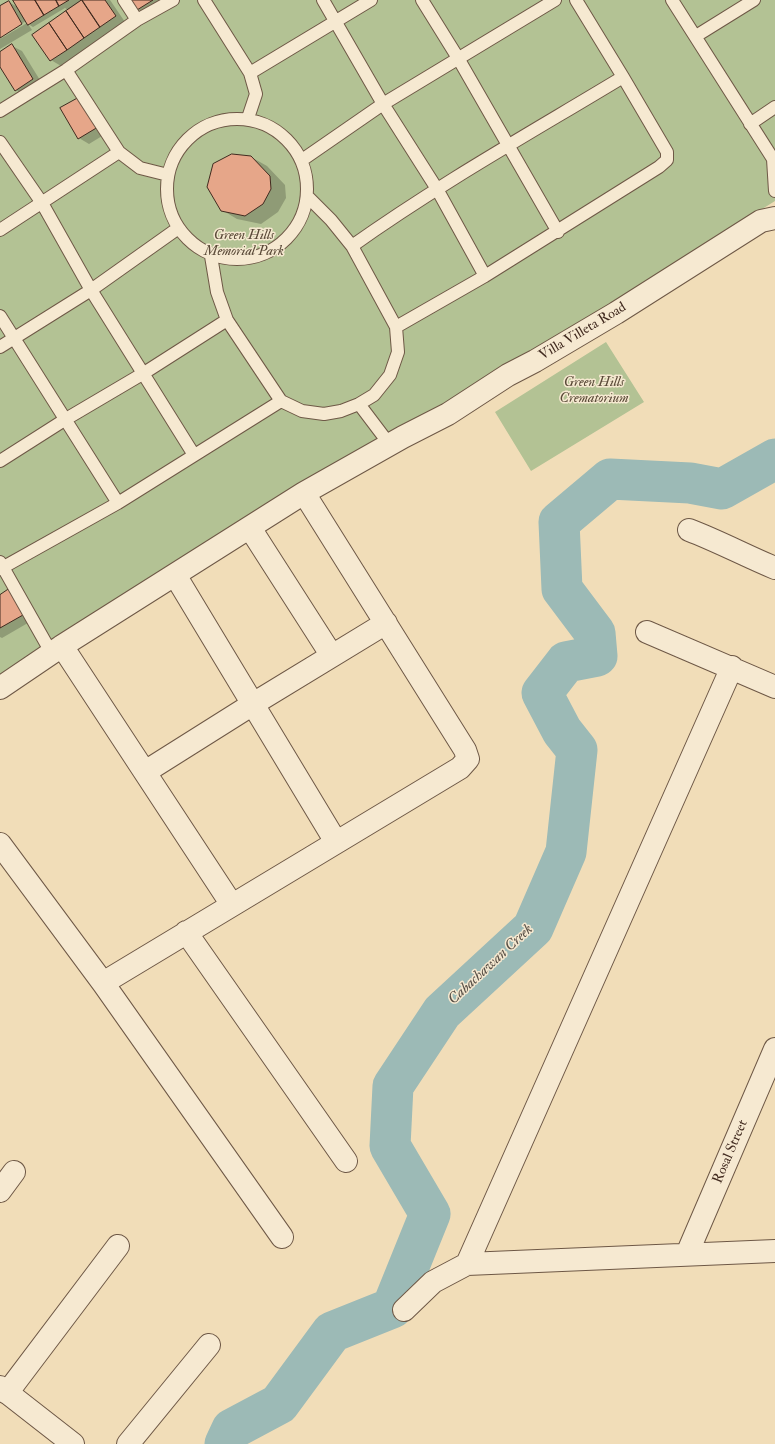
<!DOCTYPE html>
<style>
body{margin:0}
canvas{display:block;background:#f1ddb8}
</style>
<canvas width="775" height="1444"></canvas>
<script>
const c = document.querySelector('canvas').getContext('2d');
c.lineJoin = 'round';
function paint(path, color) { c.fillStyle = color; c.fill(path, 'evenodd'); }
function trace(path, color, width, dash) { c.strokeStyle = color; c.lineWidth = width; c.lineCap = dash ? 'butt' : 'round'; c.setLineDash(dash || []); c.stroke(path); }
function label(font, color, halo, rows, align = 'center') {
  c.font = font + ' "IM FELL Double Pica",serif'; c.lineWidth = 3; c.setLineDash([]); c.textBaseline = 'middle'; c.strokeStyle = halo; c.fillStyle = color; for (const [text, x, y, turn = 0] of rows) {
    c.save(); c.translate(x, y); c.rotate((+turn || 0) * Math.PI / 180); c.textAlign = isNaN(turn) ? turn : align; if (halo) c.strokeText(text, 0, 0); c.fillText(text, 0, 0); c.restore();
  }
}
paint(new Path2D(`
 M 0,0 L 775,0 L 775,201 L 0,684 Z
 M 606,342 L 644,402 L 531,471 L 495,412 Z`), '#b3c294');
paint(new Path2D(`
 M 14,0 L 110,0 L 125,22 L 61,66 L 51,60 L 70,11 L 65,8 L 33,27 L 28,24 L 32,30 L 0,49 L 0,39 L 27,23 L 26,21 L 0,37 L 0,7 L 9,2 L 19,8 Z
 M 132,0 L 172,0 L 148,15 L 138,9 Z
 M 12,46 L 22,51 L 43,85 L 26,96 L 16,90 L 0,65 L 0,53 Z
 M 90,104 L 107,133 L 89,144 L 79,138 Z
 M 251,157 L 267,166 L 285,185 L 286,198 L 278,212 L 261,224 L 237,219 L 222,210 Z
 M 0,596 L 33,620 L 2,638 L 0,637 Z`), '#0003');
trace(new Path2D(`
 M 225,1444 L 232,1429 L 279,1404 L 332,1332 L 392,1308 L 430,1214 L 390,1146 L 393,1086 L 442,1012 L 533,928 L 566,852 L 577,750 L 562,731 L 542,693 L 566,662 L 597,656 L 595,633 L 562,589 L 559,522 L 610,479 L 690,483 L 722,489 L 775,459`), '#9cbab6', 41);
const building = new Path2D(`
 M 13,0 L 35,0 L 44,15 L 28,25 Z
 M 35,0 L 56,0 L 59,6 L 44,15 Z
 M 56,0 L 69,0 L 59,6 Z
 M 82,0 L 105,0 L 116,16 L 100,27 Z
 M 82,0 L 100,27 L 84,38 L 66,11 Z
 M 131,0 L 153,0 L 137,10 Z
 M 9,1 L 22,24 L 0,38 L 0,6 Z
 M 66,11 L 84,38 L 67,50 L 49,23 Z
 M 49,23 L 67,50 L 50,61 L 32,35 Z
 M 12,44 L 33,79 L 15,91 L 0,67 L 0,52 Z
 M 80,97 L 98,127 L 78,139 L 60,108 Z
 M 232,154 L 251,156 L 270,176 L 271,189 L 263,204 L 245,216 L 221,211 L 207,187 L 213,164 Z
 M 9,589 L 23,615 L 0,628 L 0,595 Z`);
paint(building, '#e6a689');
trace(building, '#422b20', 1);
const lane = new Path2D(`
 M 124,0 L 137,20
 M 204,0 L 250,73 L 256,94 L 248,118
 M 323,0 L 383,104 L 437,189 L 485,276
 M 422,0 L 458,58 L 558,232
 M 672,0 L 773,159 L 775,191
 M 696,36 L 754,0
 M 66,70 L 119,152 L 140,168 L 168,175
 M 250,73 L 371,0
 M 0,111 L 66,70 L 137,20 L 173,0
 M167 189a70 70 0 1 1 140 0a70 70 0 1 1-140 0Z
 M 750,124 L 775,107
 M 0,142 L 42,203 L 91,290 L 194,455
 M 302,160 L 383,104 L 555,0
 M 308,197 L 331,220 L 352,246 L 396,327
 M 0,230 L 119,152
 M 352,246 C 439,184 532,132 623,77
 M 211,256 L 217,292 L 227,320 L 281,401 L 302,411 L 324,414 L 341,411 L 359,404 L 374,395 L 390,375 L 398,352 L 396,327 L 485,276 L 659,167 L 667,160 L 667,152 L 623,77 L 576,0
 M 0,316 L 118,503
 M 0,347 L 91,290 L 177,229
 M 359,404 L 390,445
 M 0,461 L 66,419 L 144,373 L 227,320
 M 0,562 L 52,654
 M 0,569 L 118,503 L 281,401`);
const street = new Path2D(`
 M 250,528 L 332,656
 M 689,530 C 718,541 746,556 775,568
 M 175,575 L 336,842
 M 647,632 L 775,687
 M 62,646 L 232,905
 M 0,688 L 62,646 L 304,493 L 403,437 L 448,414 L 508,375 L 535,361 L 616,313 L 761,221 L 775,218
 M 145,772 L 253,704 L 386,623
 M 0,844 L 103,983 L 282,1237
 M 186,932 L 346,1161
 M 103,983 L 460,768 L 468,759 L 465,750 L 304,493
 M 0,1191 L 14,1172
 M 687,1254 L 775,1049
 M 467,1264 L 732,667
 M 404,1310 L 433,1282 L 467,1264 L 775,1251
 M 0,1387 L 73,1444
 M 7,1393 L 118,1246
 M 128,1444 L 209,1345`);
trace(lane, '#6e5846', 14);
trace(street, '#6e5846', 24);
trace(lane, '#f6e9d1', 12);
trace(street, '#f6e9d1', 22);
label('italic 14px', '#594937', '#f6e9d1', [
 ["Green Hills",244,236],
 ["Memorial Park",244,252],
 ["Green Hills",594,383],
 ["Crematorium",594,399]
]);
label('14px', '#422b20', '#f6e9d1', [
 ["Villa Villeta Road",583,332,-31],
 ["Rosal Street",731,1152,-67]
]);
label('italic 15px', '#584f46', '#f6e9d1', [
 ["Cabachawan Creek",491,965,-43]
]);
</script>
